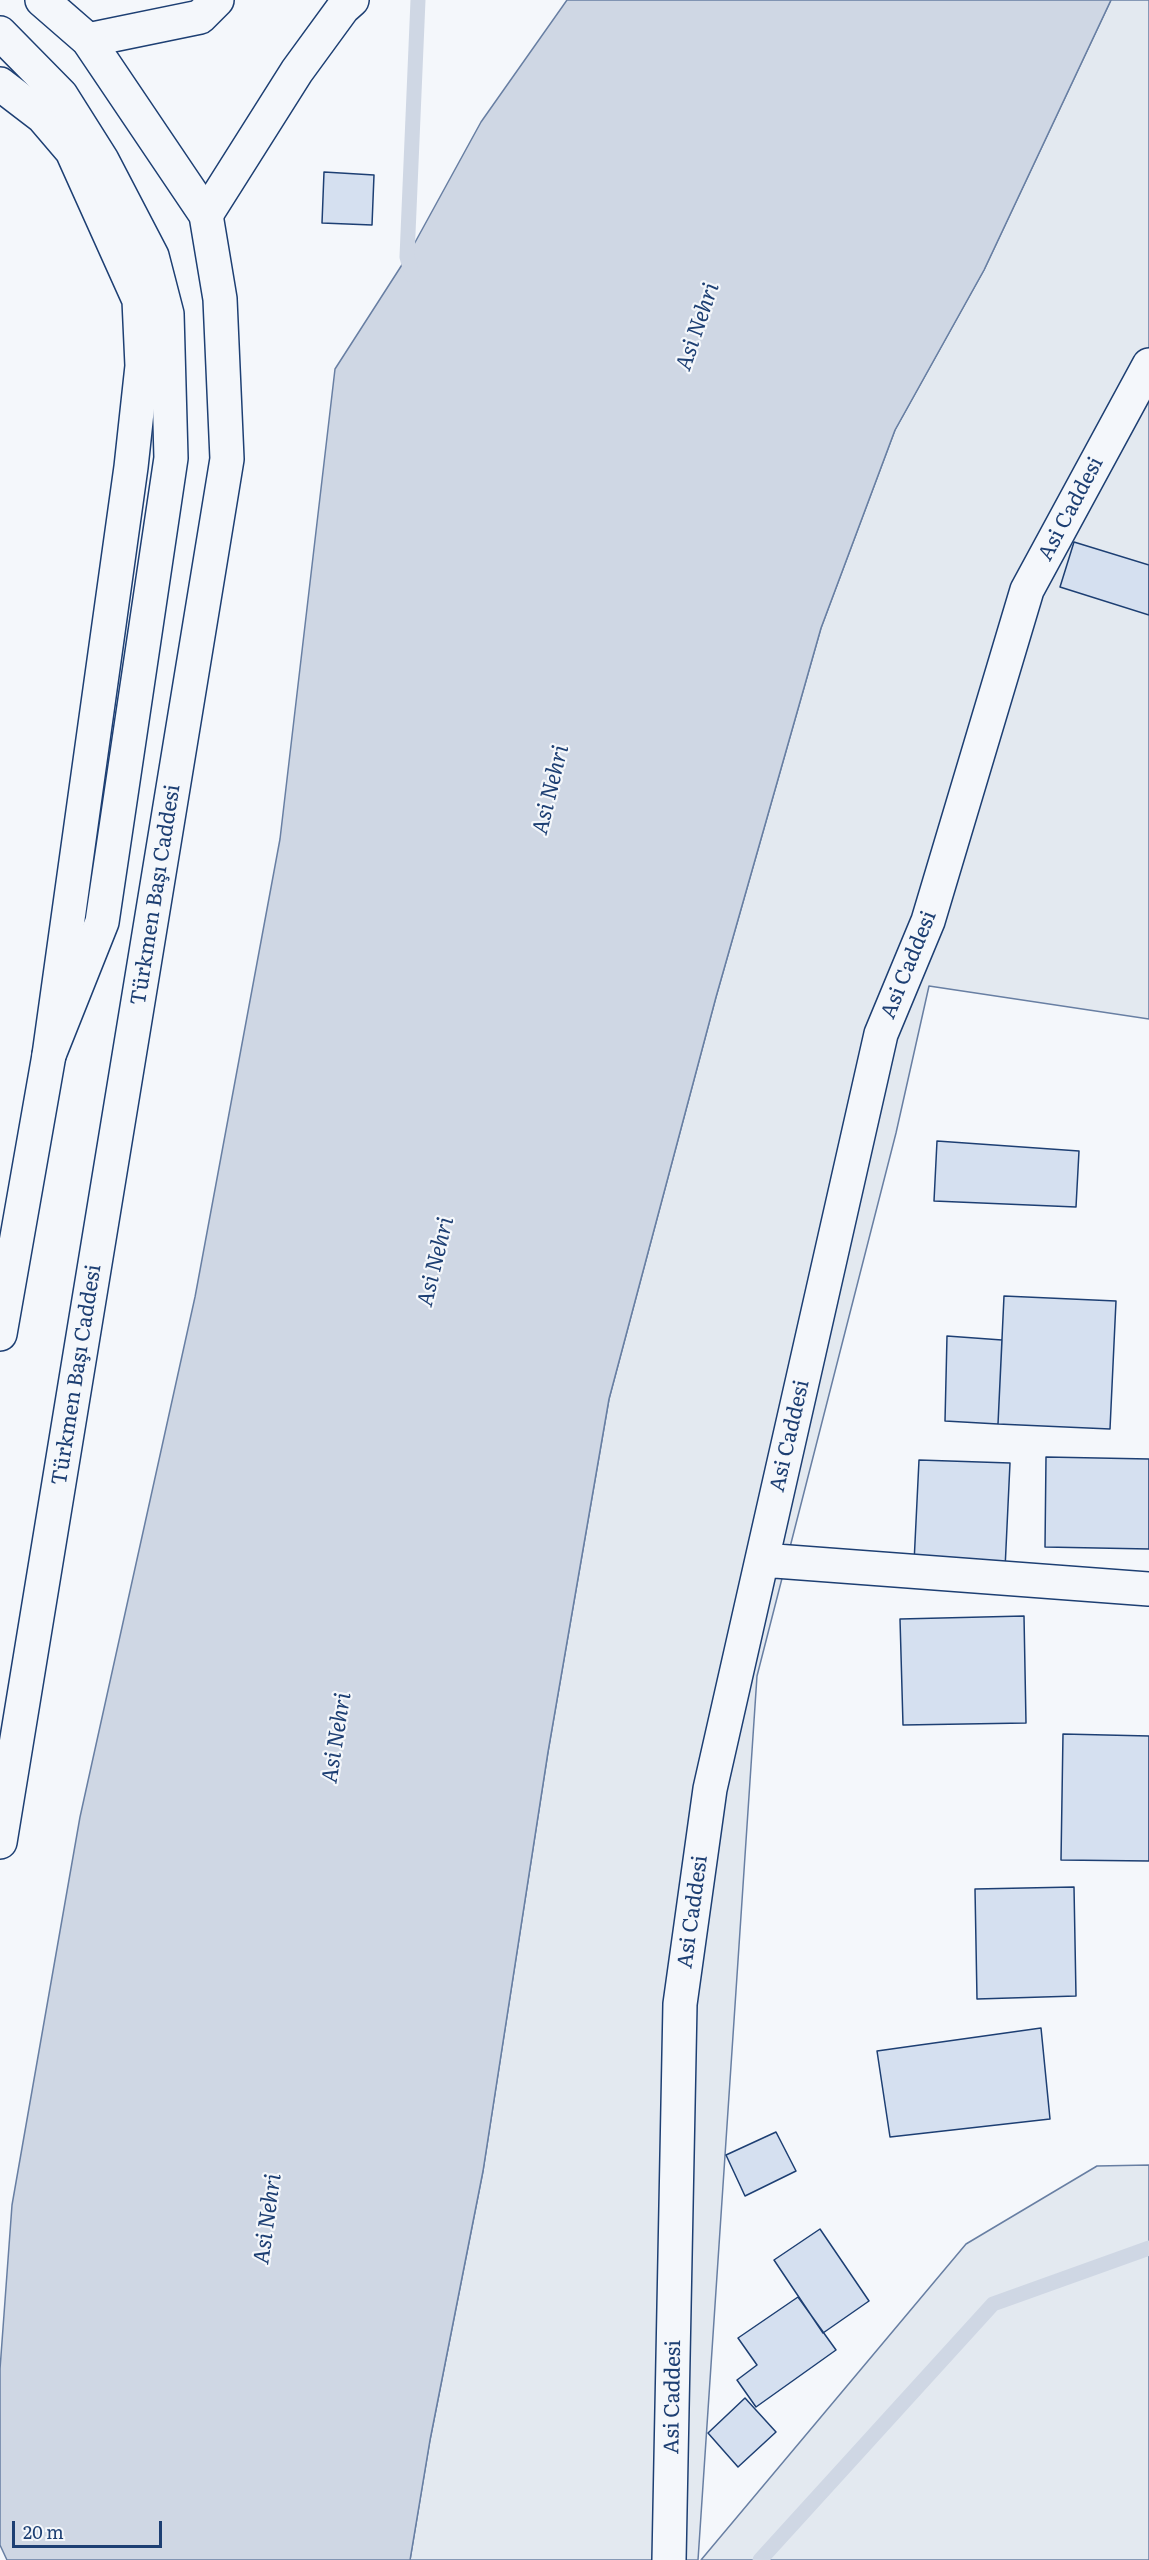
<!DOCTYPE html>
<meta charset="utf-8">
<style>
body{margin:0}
#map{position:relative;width:1149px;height:2560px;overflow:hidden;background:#f4f7fb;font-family:Literata,serif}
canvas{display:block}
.scale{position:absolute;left:12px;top:2521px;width:150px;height:27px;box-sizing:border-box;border:3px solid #1d3f73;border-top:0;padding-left:8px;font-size:18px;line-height:21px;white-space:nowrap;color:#1d3f73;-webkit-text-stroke:4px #f4f7fb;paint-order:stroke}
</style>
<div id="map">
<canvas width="1149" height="2560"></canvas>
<div class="scale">20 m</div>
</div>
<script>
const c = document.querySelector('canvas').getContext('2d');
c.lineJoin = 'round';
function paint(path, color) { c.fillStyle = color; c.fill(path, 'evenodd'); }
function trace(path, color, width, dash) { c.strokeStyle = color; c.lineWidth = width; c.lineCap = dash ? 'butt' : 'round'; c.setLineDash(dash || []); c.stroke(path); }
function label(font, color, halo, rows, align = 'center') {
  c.font = font + ' Literata,serif'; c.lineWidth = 4.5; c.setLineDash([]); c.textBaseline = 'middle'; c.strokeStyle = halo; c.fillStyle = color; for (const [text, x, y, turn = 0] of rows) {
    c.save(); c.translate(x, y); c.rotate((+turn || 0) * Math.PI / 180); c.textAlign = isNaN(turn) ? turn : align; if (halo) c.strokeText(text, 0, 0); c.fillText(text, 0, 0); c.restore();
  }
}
const green = new Path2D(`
 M 1111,0 L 1149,0 L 1149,1019 L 929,986 L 896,1133 L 757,1676 L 698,2560 L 410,2560 L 430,2440 L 483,2171 L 548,1752 L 609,1399 L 716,997 L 821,628 L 895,430 L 984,270 Z
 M 1149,2165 L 1149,2560 L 701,2560 L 966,2244 L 1097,2166 Z`);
paint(green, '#e3e9f0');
trace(green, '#687fa3', 1.5);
const water = new Path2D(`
 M 567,0 L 1111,0 L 984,270 L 895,430 L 821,628 L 716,997 L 609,1399 L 548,1752 L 483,2171 L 430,2440 L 410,2560 L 7,2560 L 0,2545 L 0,2369 L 12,2205 L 80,1817 L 195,1297 L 280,839 L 335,369 L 407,257 L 481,122 Z`);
paint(water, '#cfd7e4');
trace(water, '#687fa3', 1.5);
trace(new Path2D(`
 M 412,275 L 407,257 L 418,0
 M 760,2560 L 993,2304 L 1149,2248`), '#cfd7e4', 15);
const building = new Path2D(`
 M 324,172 L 374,175 L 372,225 L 322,223 Z
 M 1074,542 L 1149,565 L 1149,615 L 1060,587 Z
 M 937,1141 L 1079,1151 L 1076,1207 L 934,1201 Z
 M 1004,1296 L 1116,1301 L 1110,1429 L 998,1424 Z
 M 947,1336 L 1002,1340 L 998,1424 L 945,1421 Z
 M 1046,1457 L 1149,1459 L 1149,1549 L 1045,1547 Z
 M 919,1460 L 1010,1463 L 1005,1569 L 914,1563 Z
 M 1024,1616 L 1026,1723 L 903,1725 L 900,1619 Z
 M 1063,1734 L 1149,1736 L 1149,1861 L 1061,1860 Z
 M 1074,1887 L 1076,1996 L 977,1999 L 975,1889 Z
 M 1041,2028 L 1050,2119 L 890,2137 L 877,2051 Z
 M 776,2132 L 796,2171 L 745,2196 L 726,2155 Z
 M 820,2229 L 869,2301 L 823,2333 L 774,2260 Z
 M 798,2297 L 836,2350 L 756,2407 L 737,2380 L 757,2365 L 738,2338 Z
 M 745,2398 L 776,2432 L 738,2467 L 708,2433 Z`);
paint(building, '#d5e0f0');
trace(building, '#1d3f73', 1.5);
const minor = new Path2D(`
 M 88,40 L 200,17 L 217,0
 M 206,215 L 297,71 L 343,8 L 352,0
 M 762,1560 L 1149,1589
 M 669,2560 L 680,2004 L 710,1789 L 881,1034 L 928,921 L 1027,590 L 1149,365`);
const secondary = new Path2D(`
 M 0,84 L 43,117 L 72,151 L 139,300 L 142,366 L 131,467 L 49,1055 L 0,1334
 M 0,1842 L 227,459 L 220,299 L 206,215 L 88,40 L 42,0`);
const trunk = new Path2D(`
 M 0,33 L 61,95 L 102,160 L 152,256 L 167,314 L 171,458 L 102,922 L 49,1055`);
trace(minor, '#1d3f73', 36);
trace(secondary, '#1d3f73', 36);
trace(trunk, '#1d3f73', 36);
trace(minor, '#f4f7fb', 33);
trace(secondary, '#f4f7fb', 33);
trace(trunk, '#f4f7fb', 33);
label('21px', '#1d3f73', '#f4f7fb', [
 ["Asi Caddesi",1071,509,-62],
 ["Türkmen Başı Caddesi",156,895,-81],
 ["Asi Caddesi",909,965,-68],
 ["Türkmen Başı Caddesi",77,1375,-81],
 ["Asi Caddesi",790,1436,-77],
 ["Asi Caddesi",693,1912,-82],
 ["Asi Caddesi",673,2397,-89]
]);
label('italic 22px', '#1d3f73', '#f4f7fb', [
 ["Asi Nehri",698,327,-71],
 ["Asi Nehri",551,790,-76],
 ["Asi Nehri",436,1262,-76],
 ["Asi Nehri",337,1738,-81],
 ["Asi Nehri",268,2219,-82]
]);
</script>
